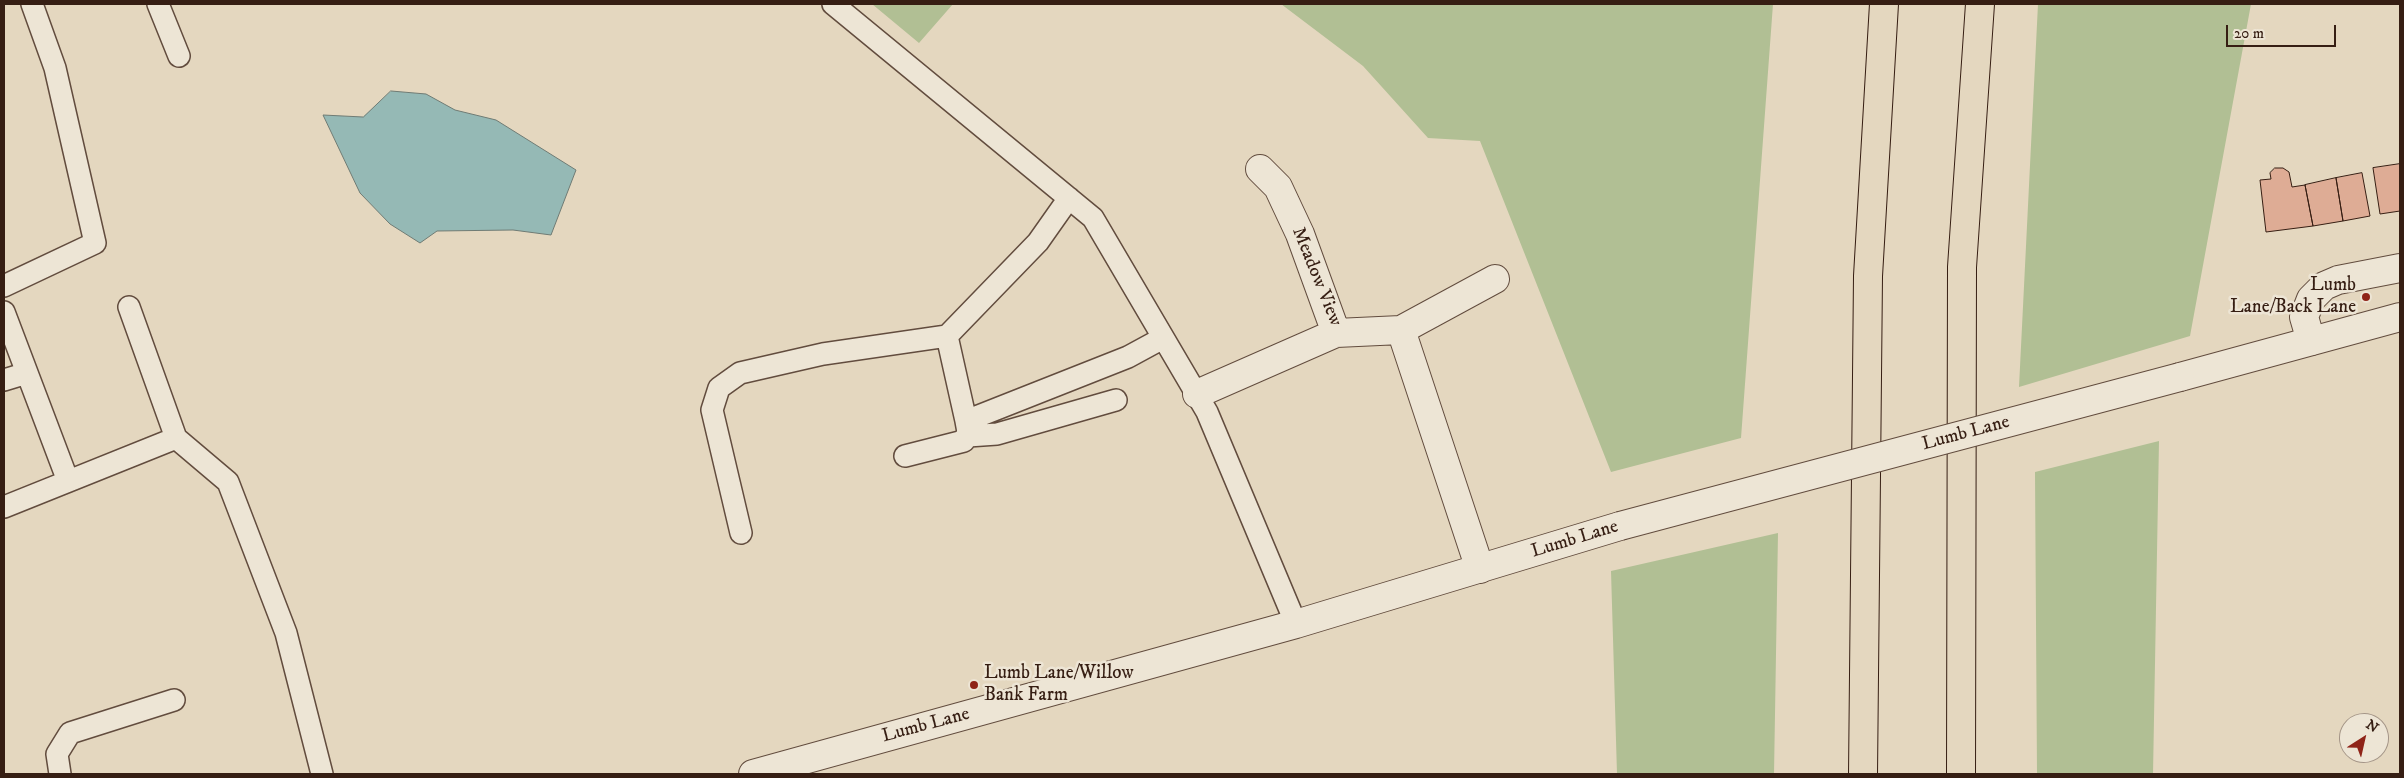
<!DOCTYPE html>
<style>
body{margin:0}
#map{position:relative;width:2404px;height:778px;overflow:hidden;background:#e4d7bf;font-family:"IM FELL DW Pica",serif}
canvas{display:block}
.frame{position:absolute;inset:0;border:5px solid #361e13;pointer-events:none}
.north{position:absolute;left:2339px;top:713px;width:50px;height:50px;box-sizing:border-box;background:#ede5d5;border:1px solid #a49587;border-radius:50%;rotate:35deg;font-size:14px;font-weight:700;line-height:20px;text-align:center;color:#361e13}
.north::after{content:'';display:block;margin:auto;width:18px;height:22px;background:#8f2418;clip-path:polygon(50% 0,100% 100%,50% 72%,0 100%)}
.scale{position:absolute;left:2226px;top:25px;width:110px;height:22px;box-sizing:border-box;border:2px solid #361e13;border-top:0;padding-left:6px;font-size:15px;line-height:18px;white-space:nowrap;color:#361e13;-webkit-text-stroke:4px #ede5d5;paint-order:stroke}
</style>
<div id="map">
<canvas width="2404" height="778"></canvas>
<div class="frame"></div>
<div class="north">N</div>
<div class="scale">20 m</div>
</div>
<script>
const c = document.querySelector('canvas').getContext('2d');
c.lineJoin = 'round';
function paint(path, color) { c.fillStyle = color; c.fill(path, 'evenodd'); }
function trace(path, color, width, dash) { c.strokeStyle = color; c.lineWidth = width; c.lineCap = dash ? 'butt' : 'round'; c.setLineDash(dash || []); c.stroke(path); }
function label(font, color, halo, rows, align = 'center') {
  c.font = font + ' "IM FELL DW Pica",serif'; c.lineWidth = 5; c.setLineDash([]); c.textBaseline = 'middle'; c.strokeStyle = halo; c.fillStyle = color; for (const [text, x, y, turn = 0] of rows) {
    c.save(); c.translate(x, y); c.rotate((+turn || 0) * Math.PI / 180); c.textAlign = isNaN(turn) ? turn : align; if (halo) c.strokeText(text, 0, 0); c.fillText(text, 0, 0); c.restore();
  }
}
paint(new Path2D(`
 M 872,4 L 953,4 L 919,43 Z
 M 1281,4 L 1773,4 L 1741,438 L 1611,472 L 1480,141 L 1428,138 L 1363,66 Z
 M 2038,4 L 2251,4 L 2190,336 L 2019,387 Z
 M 2159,441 L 2153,774 L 2037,774 L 2035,472 Z
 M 1778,533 L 1774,774 L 1617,774 L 1611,571 Z`), '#b1bf94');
const water = new Path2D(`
 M 391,91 L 426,94 L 455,110 L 496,120 L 576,170 L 551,235 L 513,230 L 437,231 L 420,243 L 390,224 L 360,193 L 323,115 L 363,117 Z`);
paint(water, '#95b9b5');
trace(water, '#6f7b74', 1);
const building = new Path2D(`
 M 2400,164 L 2400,211 L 2380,214 L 2373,168 Z
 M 2275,168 L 2283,168 L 2289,172 L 2292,187 L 2305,185 L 2313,226 L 2266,232 L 2260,180 L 2271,179 L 2270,173 Z
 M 2362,173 L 2370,216 L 2343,221 L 2336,178 Z
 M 2336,178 L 2343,221 L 2313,226 L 2305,185 Z`);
paint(building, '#deac95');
trace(building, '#361e13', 1);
const service = new Path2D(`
 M 158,4 L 179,56
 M 833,4 L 1093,218 L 1207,412 L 1296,624
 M 4,286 L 95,243 L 55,68 L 32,4
 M 129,307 L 176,438
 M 4,312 L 68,481
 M 947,336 L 966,421
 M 4,380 L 27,373
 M 968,436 L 997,434 L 1116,400
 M 905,456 L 964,441 L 968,432 L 966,421 L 1128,357 L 1163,338
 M 4,507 L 176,438 L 228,482 L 286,633 L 322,774
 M 741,533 L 712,410 L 719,388 L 740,373 L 823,354 L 947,336 L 1038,242 L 1069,198
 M 60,774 L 57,754 L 70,733 L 174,700`);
const minor = new Path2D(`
 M 1260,169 L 1278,187 L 1300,234 L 1336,333 L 1401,330
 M 2311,341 L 2304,317 L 2311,299 L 2324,286 L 2338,280 L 2400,268
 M 1197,394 L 1336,333
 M 1480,569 L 1401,330 L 1495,279`);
const tertiary = new Path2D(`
 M 2180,377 L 2400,317
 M 753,774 L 1296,624 L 1620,526`);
const motorway = new Path2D(`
 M 1863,774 L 1868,276 L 1884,4
 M 1961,774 L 1962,267 L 1980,4`);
trace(service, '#624c3e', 24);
trace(minor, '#624c3e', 30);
trace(tertiary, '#624c3e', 30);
trace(motorway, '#361e13', 30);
trace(service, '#ede5d5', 21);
trace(minor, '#ede5d5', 28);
trace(tertiary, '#ede5d5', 28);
trace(motorway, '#e4d7bf', 28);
const tertiaryBridge = new Path2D(`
 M 1620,526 L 2180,377`);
trace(tertiaryBridge, '#624c3e', 30, []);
trace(tertiaryBridge, '#ede5d5', 28);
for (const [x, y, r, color] of [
 [2366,297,5,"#8f2418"],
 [974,685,5,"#8f2418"]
]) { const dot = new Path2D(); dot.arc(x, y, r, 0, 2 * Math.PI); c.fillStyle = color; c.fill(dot); trace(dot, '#ede5d5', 2); }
label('19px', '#361e13', '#ede5d5', [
 ["Meadow View",1316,277,68],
 ["Lumb Lane",1966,434,-15],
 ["Lumb Lane",1575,540,-17],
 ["Lumb Lane",926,726,-15]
]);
label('19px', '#361e13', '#ede5d5', [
 ["Lumb",2356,286],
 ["Lane/Back Lane",2356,308],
 ["Lumb Lane/Willow",984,674,"left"],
 ["Bank Farm",984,696,"left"]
], 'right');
</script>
